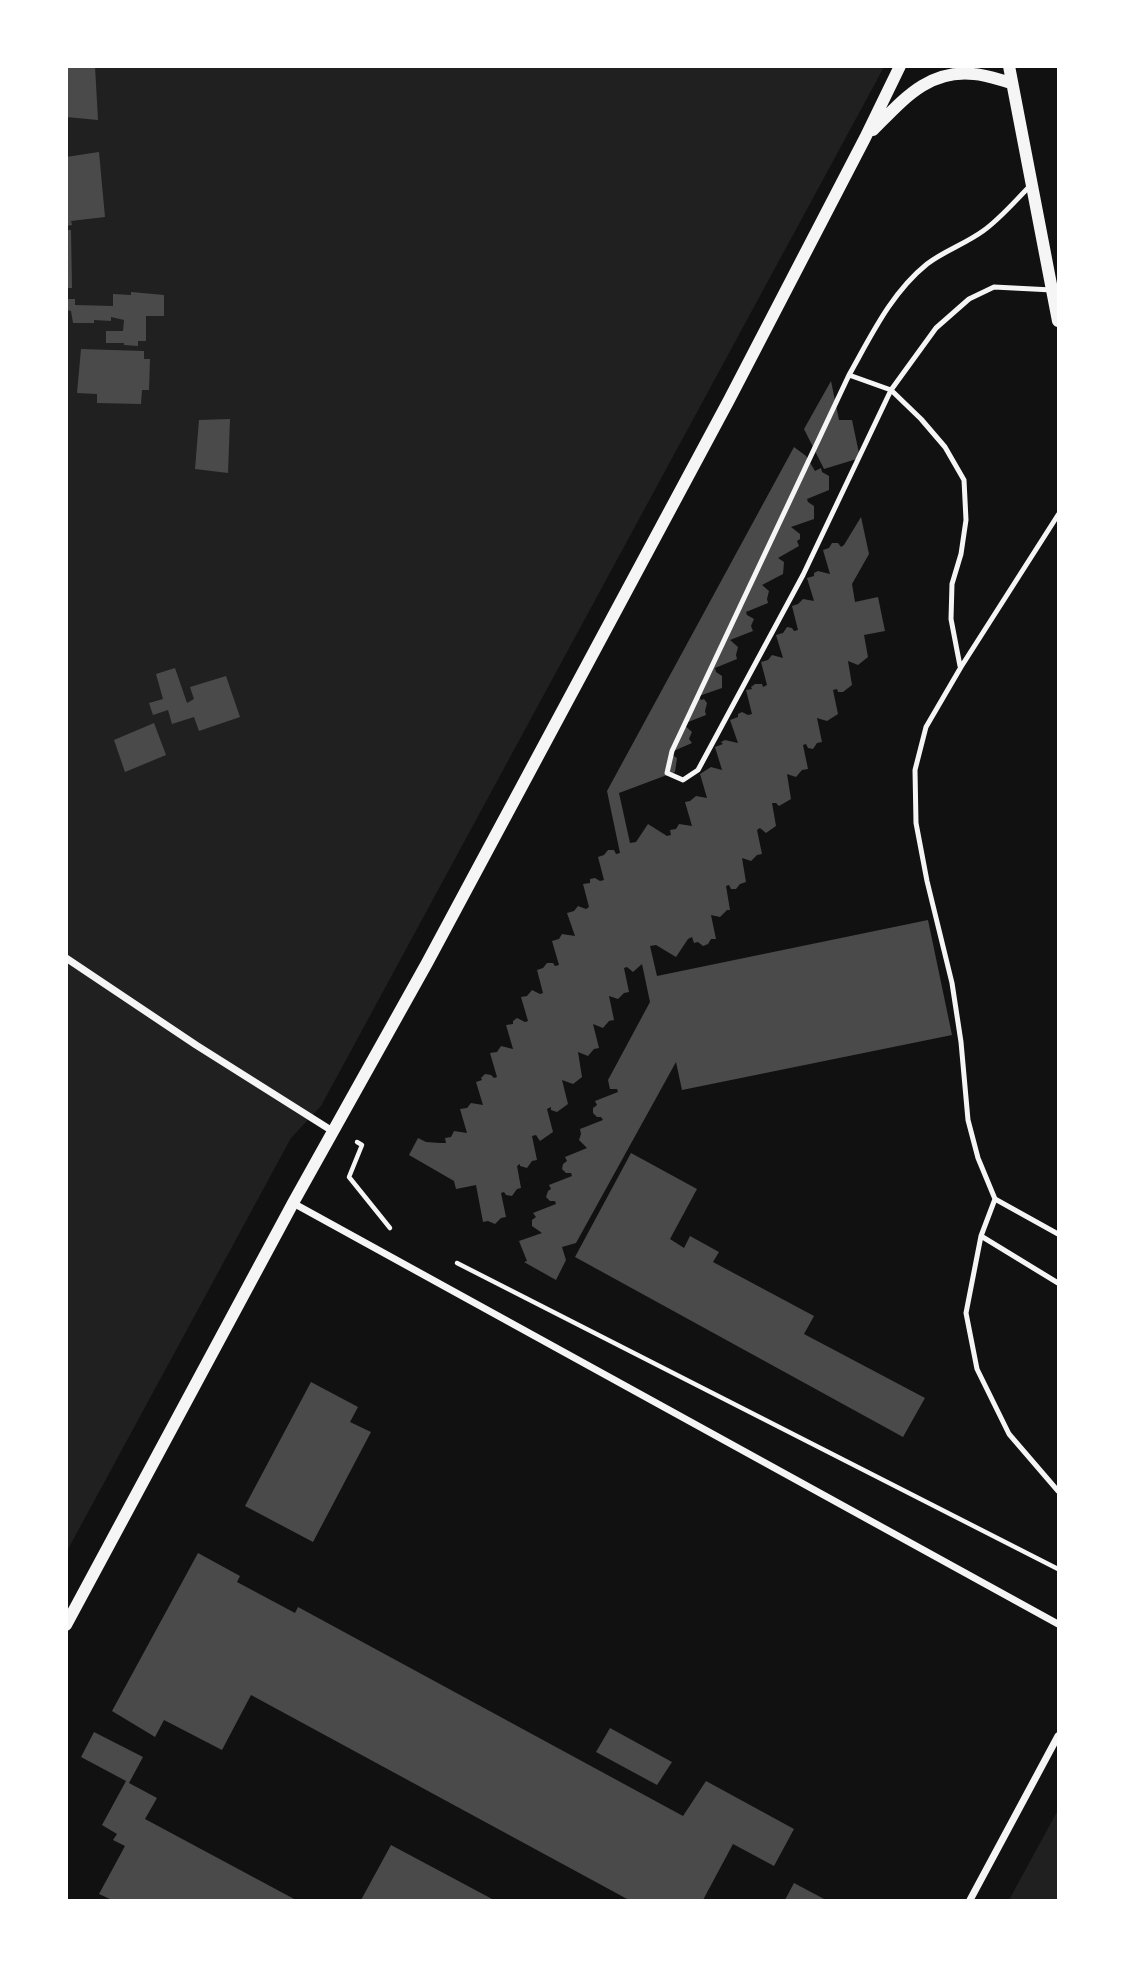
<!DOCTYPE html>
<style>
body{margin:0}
#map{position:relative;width:1125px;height:1967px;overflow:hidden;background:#111;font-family:Jost,sans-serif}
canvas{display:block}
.frame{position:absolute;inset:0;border:68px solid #fff;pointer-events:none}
</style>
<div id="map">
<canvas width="1125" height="1967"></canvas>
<div class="frame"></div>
</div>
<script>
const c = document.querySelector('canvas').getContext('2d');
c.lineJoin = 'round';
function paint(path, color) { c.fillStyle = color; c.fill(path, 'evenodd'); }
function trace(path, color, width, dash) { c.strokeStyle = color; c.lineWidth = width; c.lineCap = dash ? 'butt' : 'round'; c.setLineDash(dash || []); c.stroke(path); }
paint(new Path2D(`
 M 67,67 L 884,67 L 321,1106 L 291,1138 L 67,1551 Z
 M 1058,1810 L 1058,1900 L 1009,1900 Z`), '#202020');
paint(new Path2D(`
 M 66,66 L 95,66 L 98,120 L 66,117 Z
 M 99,152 L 105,217 L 71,221 L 72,225 L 66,226 L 66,157 Z
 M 66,230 L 71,230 L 72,288 L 66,288 Z
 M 131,292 L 164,295 L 164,316 L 146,316 L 146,341 L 138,341 L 138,346 L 124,345 L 124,343 L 106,343 L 106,331 L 123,331 L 124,320 L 111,317 L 111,321 L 94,320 L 94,323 L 73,323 L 71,311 L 66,310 L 66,299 L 75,299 L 75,305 L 113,306 L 113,294 L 131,295 Z
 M 81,349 L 144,351 L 144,359 L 150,359 L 149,390 L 142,390 L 141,404 L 97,403 L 97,394 L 77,393 Z
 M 831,381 L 839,420 L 852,420 L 860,458 L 824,469 L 804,429 Z
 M 230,419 L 228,473 L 195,469 L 199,420 Z
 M 794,447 L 806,456 L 815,471 L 821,468 L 822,472 L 829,476 L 829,490 L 807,499 L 808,502 L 814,506 L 814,519 L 791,527 L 800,534 L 800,539 L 797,541 L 799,546 L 778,558 L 784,562 L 783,574 L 762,585 L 769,591 L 767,599 L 768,603 L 746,612 L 747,615 L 754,619 L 751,626 L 753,631 L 730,640 L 738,647 L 736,655 L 737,659 L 715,668 L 716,672 L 722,676 L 722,688 L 699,696 L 701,700 L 704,699 L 707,703 L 705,711 L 706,715 L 683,724 L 692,732 L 689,739 L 692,743 L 669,753 L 677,758 L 675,772 L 619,793 L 630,843 L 636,842 L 648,824 L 667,836 L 671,835 L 670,830 L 676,829 L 679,824 L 692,826 L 685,802 L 690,801 L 696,796 L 707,798 L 700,774 L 711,767 L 722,770 L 715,747 L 723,744 L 721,742 L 725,740 L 738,743 L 730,720 L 738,717 L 738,714 L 742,712 L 748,715 L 752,714 L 746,690 L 752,689 L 751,687 L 755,684 L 762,684 L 763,687 L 767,685 L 761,662 L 768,660 L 772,655 L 783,658 L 776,635 L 783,633 L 787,627 L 792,628 L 794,631 L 798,630 L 792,606 L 798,604 L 803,599 L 814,601 L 807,578 L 814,576 L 814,573 L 818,571 L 830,574 L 823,550 L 829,548 L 832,543 L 838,543 L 841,547 L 844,545 L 861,517 L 869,554 L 852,584 L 855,602 L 878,597 L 885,631 L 864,635 L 868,657 L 858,665 L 848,661 L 852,685 L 843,692 L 838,692 L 837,689 L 833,690 L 838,714 L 827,721 L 817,718 L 822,742 L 817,743 L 813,749 L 808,748 L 806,744 L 803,745 L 808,769 L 802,770 L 796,777 L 787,774 L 791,799 L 779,806 L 776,803 L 772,803 L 776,826 L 766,833 L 760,828 L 757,830 L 762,854 L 757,855 L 751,861 L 742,858 L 746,882 L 740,884 L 736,889 L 731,889 L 729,885 L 726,886 L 730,910 L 727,910 L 720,917 L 711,915 L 716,939 L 711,939 L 708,944 L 703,946 L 698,942 L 694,943 L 692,937 L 688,939 L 676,957 L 656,945 L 650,946 L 657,976 L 928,920 L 952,1035 L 682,1090 L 676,1062 L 576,1243 L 562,1247 L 566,1260 L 556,1280 L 524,1262 L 527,1261 L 519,1241 L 542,1233 L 532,1226 L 532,1220 L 536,1217 L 533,1213 L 556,1204 L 555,1201 L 550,1201 L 546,1197 L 548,1191 L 551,1189 L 549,1185 L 572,1176 L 571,1173 L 566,1173 L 562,1169 L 563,1164 L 567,1161 L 565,1157 L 587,1148 L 579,1140 L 581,1134 L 580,1129 L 603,1120 L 601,1117 L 597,1117 L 593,1113 L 593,1108 L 597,1105 L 595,1101 L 618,1092 L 617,1089 L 610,1089 L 608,1080 L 650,1002 L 642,964 L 633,972 L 627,967 L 624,968 L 629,992 L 624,993 L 618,999 L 609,996 L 614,1020 L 609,1021 L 603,1028 L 593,1024 L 599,1048 L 594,1049 L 588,1056 L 578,1052 L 582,1077 L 573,1084 L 562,1080 L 568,1104 L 557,1112 L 551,1110 L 551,1107 L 547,1109 L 553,1132 L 540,1141 L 536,1135 L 532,1136 L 537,1160 L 532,1161 L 527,1168 L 520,1166 L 520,1164 L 517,1166 L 521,1188 L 517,1189 L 512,1196 L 506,1195 L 504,1192 L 501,1193 L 506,1217 L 501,1218 L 495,1224 L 488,1221 L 483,1222 L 476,1185 L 456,1189 L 454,1181 L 409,1155 L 418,1138 L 426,1142 L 440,1143 L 446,1143 L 445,1138 L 451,1137 L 454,1131 L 467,1133 L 460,1109 L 467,1108 L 471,1103 L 483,1105 L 476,1082 L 482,1080 L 481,1078 L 485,1074 L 491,1075 L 494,1078 L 497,1077 L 490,1053 L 497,1052 L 501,1046 L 513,1049 L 506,1025 L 513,1024 L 513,1021 L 517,1018 L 525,1022 L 528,1021 L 521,997 L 527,996 L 532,990 L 540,994 L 543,993 L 537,970 L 543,968 L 547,963 L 553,963 L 555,966 L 559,965 L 552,941 L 559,939 L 562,934 L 575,936 L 567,913 L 574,911 L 578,906 L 586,909 L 589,907 L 583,884 L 590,883 L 590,879 L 595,878 L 600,881 L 604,880 L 598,857 L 604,855 L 608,850 L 614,850 L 616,854 L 620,853 L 607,791 Z
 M 175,668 L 187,703 L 194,699 L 190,687 L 226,676 L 240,717 L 199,731 L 194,717 L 172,724 L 168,710 L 153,715 L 149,703 L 163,699 L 156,674 Z
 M 154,723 L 166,755 L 125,772 L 114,740 Z
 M 631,1153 L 697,1189 L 670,1239 L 684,1248 L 690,1236 L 719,1252 L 713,1262 L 814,1316 L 804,1334 L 925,1398 L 903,1437 L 575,1257 Z
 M 311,1382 L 358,1407 L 350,1422 L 371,1432 L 313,1542 L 245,1506 Z
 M 198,1553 L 240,1576 L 237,1582 L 295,1613 L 298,1607 L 683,1816 L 706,1781 L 794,1829 L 774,1866 L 733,1844 L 703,1900 L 629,1900 L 251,1695 L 222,1750 L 164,1720 L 155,1737 L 112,1711 Z
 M 610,1728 L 672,1762 L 657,1785 L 596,1752 Z
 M 94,1732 L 143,1757 L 129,1783 L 157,1798 L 145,1819 L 296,1900 L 112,1900 L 99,1894 L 125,1846 L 113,1840 L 117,1834 L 102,1825 L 126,1781 L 81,1757 Z
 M 391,1845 L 494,1900 L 361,1900 Z
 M 794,1883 L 826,1900 L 785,1900 Z`), '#4a4a4a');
trace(new Path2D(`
 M 357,1142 L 362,1145 L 349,1177 L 390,1228
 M 457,1263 L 1058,1569`), '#f5f5f5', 4.5);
trace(new Path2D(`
 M 1030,186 C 1015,201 1000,219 983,231 C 965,244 944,251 927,264 C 891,293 871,336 849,375 L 672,751 L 667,773 L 683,780 L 698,770 L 803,575 L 891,390 L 936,328 L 969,299 L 994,287 L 1052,290
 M 849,375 L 891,390 L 921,419 L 945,447 L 964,480 L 966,520 L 961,554 L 952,584 L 951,619 L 960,666
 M 1058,515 L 961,667 L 926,727 L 915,770 L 916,823 L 927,881 L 952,983 L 961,1042 L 968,1120 L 978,1158 L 995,1199 L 1058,1234
 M 995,1199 L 981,1236 L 966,1313 L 977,1369 L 1009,1434 L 1058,1491
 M 981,1236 L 1058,1283`), '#f5f5f5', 5);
trace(new Path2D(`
 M 66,958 L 196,1045 L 334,1132
 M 293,1203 L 1058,1624
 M 970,1900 L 1058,1736`), '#f5f5f5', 7);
trace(new Path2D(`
 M 1009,66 L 1058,321
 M 873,130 C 903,100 928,69 974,74 C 987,75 1000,80 1012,83
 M 66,1625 L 293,1203 L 427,963 L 729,400 L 865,138 L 900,66`), '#f5f5f5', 12);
</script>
